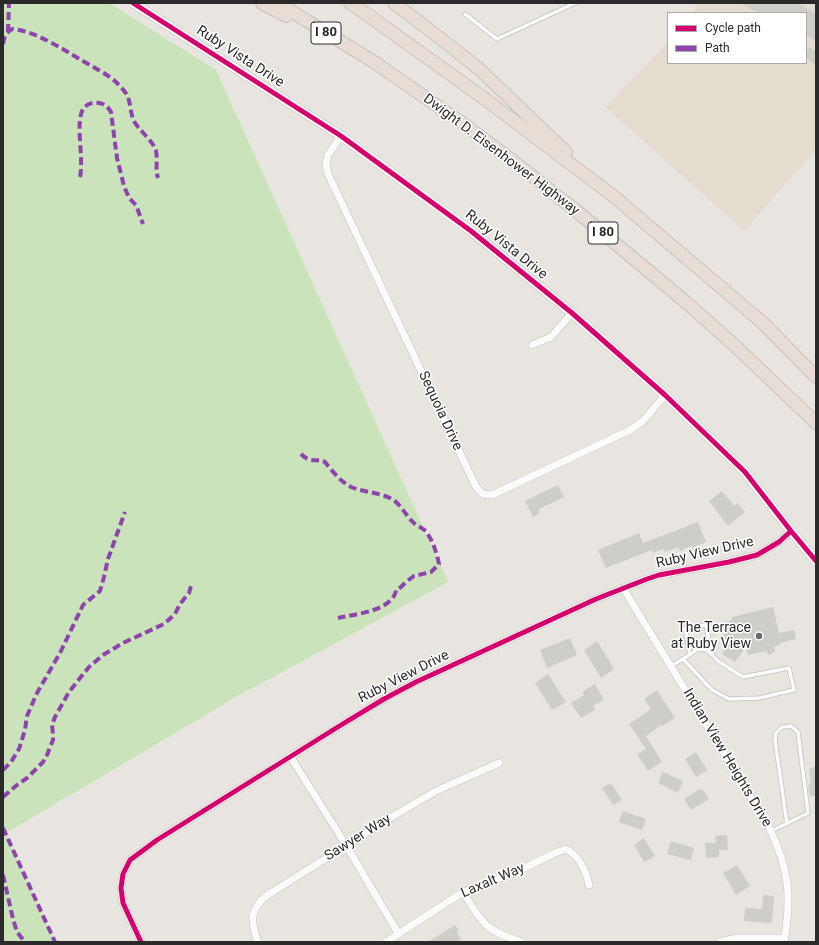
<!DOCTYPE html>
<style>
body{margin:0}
#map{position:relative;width:819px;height:945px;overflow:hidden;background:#e8e5e0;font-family:Roboto,sans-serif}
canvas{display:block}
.frame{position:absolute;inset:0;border:4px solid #2a2a2a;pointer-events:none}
.legend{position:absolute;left:667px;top:12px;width:140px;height:52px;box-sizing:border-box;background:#fff;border:1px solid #aaa;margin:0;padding:5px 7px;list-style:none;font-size:12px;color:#2a2a2a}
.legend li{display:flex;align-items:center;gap:8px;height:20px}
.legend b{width:20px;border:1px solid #aaa}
</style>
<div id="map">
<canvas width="819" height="945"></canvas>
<div class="frame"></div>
<ul class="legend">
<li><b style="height:5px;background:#d6006c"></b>Cycle path</li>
<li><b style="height:5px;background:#8e44ad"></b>Path</li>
</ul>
</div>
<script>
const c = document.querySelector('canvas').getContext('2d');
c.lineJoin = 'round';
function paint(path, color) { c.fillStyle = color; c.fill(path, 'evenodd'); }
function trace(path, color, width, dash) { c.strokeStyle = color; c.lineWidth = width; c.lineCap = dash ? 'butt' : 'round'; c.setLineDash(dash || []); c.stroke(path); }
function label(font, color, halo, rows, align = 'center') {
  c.font = font + ' Roboto,sans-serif'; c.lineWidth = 3; c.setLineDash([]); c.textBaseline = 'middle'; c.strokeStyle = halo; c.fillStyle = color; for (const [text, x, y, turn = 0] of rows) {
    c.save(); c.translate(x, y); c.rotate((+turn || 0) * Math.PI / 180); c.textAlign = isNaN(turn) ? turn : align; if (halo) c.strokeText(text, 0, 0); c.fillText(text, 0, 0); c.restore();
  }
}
paint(new Path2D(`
 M 697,3 L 816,3 L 816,150 L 744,231 L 605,107 L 668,42 L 668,63 L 806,63 L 806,13 L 693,13 Z`), '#e3ddcf');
paint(new Path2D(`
 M 3,3 L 109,3 L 216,70 L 448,582 L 236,697 L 6,833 L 55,942 L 3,942 Z`), '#cae3ba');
paint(new Path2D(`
 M 741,3 L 797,3 L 815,13 L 814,13 L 816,14 L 816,41 L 806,35 L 806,13 L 758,13 Z
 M 809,47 L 816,52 L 816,65 L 806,58 L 806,52 Z
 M 558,485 L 564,497 L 539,509 L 540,513 L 533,517 L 525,501 Z
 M 722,491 L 734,506 L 738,503 L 745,512 L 728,526 L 709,501 Z
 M 698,522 L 706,542 L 692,548 L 691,546 L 680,551 L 678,547 L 665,552 L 663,549 L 653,553 L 652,550 L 606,568 L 598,550 L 639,533 L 643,543 Z
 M 773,607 L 779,633 L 794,630 L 796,639 L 780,643 L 780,645 L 774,647 L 775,652 L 768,655 L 767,651 L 748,655 L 746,647 L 735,662 L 722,654 L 726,647 L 722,623 L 732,620 L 732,617 Z
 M 570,638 L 577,655 L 547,668 L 540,650 Z
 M 597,641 L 614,669 L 601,678 L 584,650 Z
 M 548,674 L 566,702 L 552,710 L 535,683 Z
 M 595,684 L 604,700 L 593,706 L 595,710 L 581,718 L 571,703 L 584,695 L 582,692 Z
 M 657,690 L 675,718 L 662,726 L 661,725 L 646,736 L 662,762 L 648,771 L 637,754 L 646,749 L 629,724 L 651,709 L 644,699 Z
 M 696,752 L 707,770 L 696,777 L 685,759 Z
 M 816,767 L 816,796 L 810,796 L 808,785 L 811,784 L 809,768 Z
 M 663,772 L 683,781 L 678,793 L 658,783 Z
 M 611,783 L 622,800 L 613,805 L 602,788 Z
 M 700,789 L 703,790 L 709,799 L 691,810 L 684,799 Z
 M 623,811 L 646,819 L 642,830 L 619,822 Z
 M 727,835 L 728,850 L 719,850 L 719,857 L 706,858 L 705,843 L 716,843 L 715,836 Z
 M 644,838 L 655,856 L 644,862 L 634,845 Z
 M 671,841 L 694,848 L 691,860 L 667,854 Z
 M 737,865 L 750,886 L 736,895 L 723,873 Z
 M 763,895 L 774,896 L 772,923 L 744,921 L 745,908 L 762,909 Z
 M 455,925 L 459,931 L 457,932 L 461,939 L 456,942 L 428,942 Z`), '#cfcdca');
const lane = new Path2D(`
 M 465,14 L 497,39 L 575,3
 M 690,655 L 685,628 L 706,625 L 712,655
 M 671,666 L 683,659 L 712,690 L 729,699 L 759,698 L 794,690 L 789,668 L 743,677 L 718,661 L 707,650 L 698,649 L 683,659
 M 771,831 L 808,813 L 798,732 L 791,726 L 782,727 L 776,733 L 775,740 L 787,824`);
const street = new Path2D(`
 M 341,136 L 328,155 L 326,164 L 328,174 L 476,487 L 483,494 L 492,495 L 630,430 L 643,421 L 665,395
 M 532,345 L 551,337 L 572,313
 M 623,588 L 769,827 C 789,869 792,896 784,942
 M 290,756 L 346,845 L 398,933
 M 463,892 C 469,901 474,911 481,919 C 491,932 506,937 522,942
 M 141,942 L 123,903 L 121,888 L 123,874 L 130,860 L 157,840 L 341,725 L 384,699 L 416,682 L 596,599 L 647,579 L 659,575 L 729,562 L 757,555 L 779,542 L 791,531
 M 258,942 C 251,923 249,910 266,896 L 390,818 L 436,791 L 499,763
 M 386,942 L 463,892 L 516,872 L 555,853 L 566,849 C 579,856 586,871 589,885
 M 720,942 L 736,938 L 785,938`);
const secondary = new Path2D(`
 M 133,3 L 341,136 L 471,231 L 572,313 L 665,395 L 745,472 L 791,531 L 816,561`);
const highway = new Path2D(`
 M 262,3 L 286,16
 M 278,3 L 374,62 L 465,125 L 513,161 L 574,209 L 681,298 L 731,342 L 816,423
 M 350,3 L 365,13 L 485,99 L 612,195 L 763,323 L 816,377
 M 394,3 L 423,25 L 478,68 L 566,152`);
trace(lane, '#c2c1c1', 5);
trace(street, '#c2c1c1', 8);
trace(secondary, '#c2c1c1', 10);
trace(highway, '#c4c3c1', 14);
trace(lane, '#fcfbfa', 3.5);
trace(street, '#fcfbfa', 7);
trace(secondary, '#fcfbfa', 9);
trace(highway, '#e8ddd4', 12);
trace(new Path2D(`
 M 8,32 L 9,3
 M 3,44 C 4,37 6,33 12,29 C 33,30 63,49 81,60 C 93,67 105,73 115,81 C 119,85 124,90 127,95 C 131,103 130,113 134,121 C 139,131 153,140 156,151 C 158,160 155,169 158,178
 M 80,177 C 81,173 81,169 81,165 C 82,151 76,121 83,109 C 86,104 93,102 99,103 C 105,104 108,107 111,112 L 117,158 L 124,186 L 129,198 L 136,205 L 143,224
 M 301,454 C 311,464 315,458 325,462 C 332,471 341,482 351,487 C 363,492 377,492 390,498 C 401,503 406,517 415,524 C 419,527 425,529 427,533 C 433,541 437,554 439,564 L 431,572 L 414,576 L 406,582 L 401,587 L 396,590 C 396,592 395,594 394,596 C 384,612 355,614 338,618
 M 3,770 L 11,762 L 19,749 L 25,730 L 27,716 L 37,693 L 60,653 L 83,605 L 100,591 L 104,577 L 108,559 L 125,512
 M 3,797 L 17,785 L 27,778 L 43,762 L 47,755 L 53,740 L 53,734 L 52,725 L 55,717 L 69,692 L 89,667 L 103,655 L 123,643 L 164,624 L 175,614 L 180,604 L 189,593 L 191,586
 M 3,828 L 55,942
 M 3,875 L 13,919 L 17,932 L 25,942`), '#8e44ad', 4, [8, 4]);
trace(new Path2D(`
 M 133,3 L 341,136 L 471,231 L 572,313 L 665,395 L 745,472 L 791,531 L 816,561
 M 141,942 L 123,903 L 121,888 L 123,874 L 130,860 L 157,840 L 341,725 L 384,699 L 416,682 L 596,599 L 647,579 L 659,575 L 729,562 L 757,555 L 779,542 L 791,531`), '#d6006c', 5);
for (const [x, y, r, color] of [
 [759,636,4,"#6c6b6a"]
]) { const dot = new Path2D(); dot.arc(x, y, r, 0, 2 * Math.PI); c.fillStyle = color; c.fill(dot); trace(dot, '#fff', 1.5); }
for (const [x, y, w] of [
 [326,33,30],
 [603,233,30]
]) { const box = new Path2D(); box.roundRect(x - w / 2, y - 11, w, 22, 3); c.fillStyle = '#fff'; c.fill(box); trace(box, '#2a2a2a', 1); }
label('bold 13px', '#2a2a2a', null, [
 ["I 80",326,33],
 ["I 80",603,233]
]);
label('14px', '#2a2a2a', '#fff', [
 ["Ruby Vista Drive",240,57,33],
 ["Dwight D. Eisenhower Highway",501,155,37],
 ["Ruby Vista Drive",506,245,39],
 ["Sequoia Drive",440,411,65],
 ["Ruby View Drive",705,553,-13],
 ["Ruby View Drive",404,677,-27],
 ["Indian View Heights Drive",727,758,59],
 ["Sawyer Way",358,838,-32],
 ["Laxalt Way",493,881,-23]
]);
label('14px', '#2a2a2a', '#fff', [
 ["The Terrace",751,628],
 ["at Ruby View",751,644]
], 'right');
</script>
